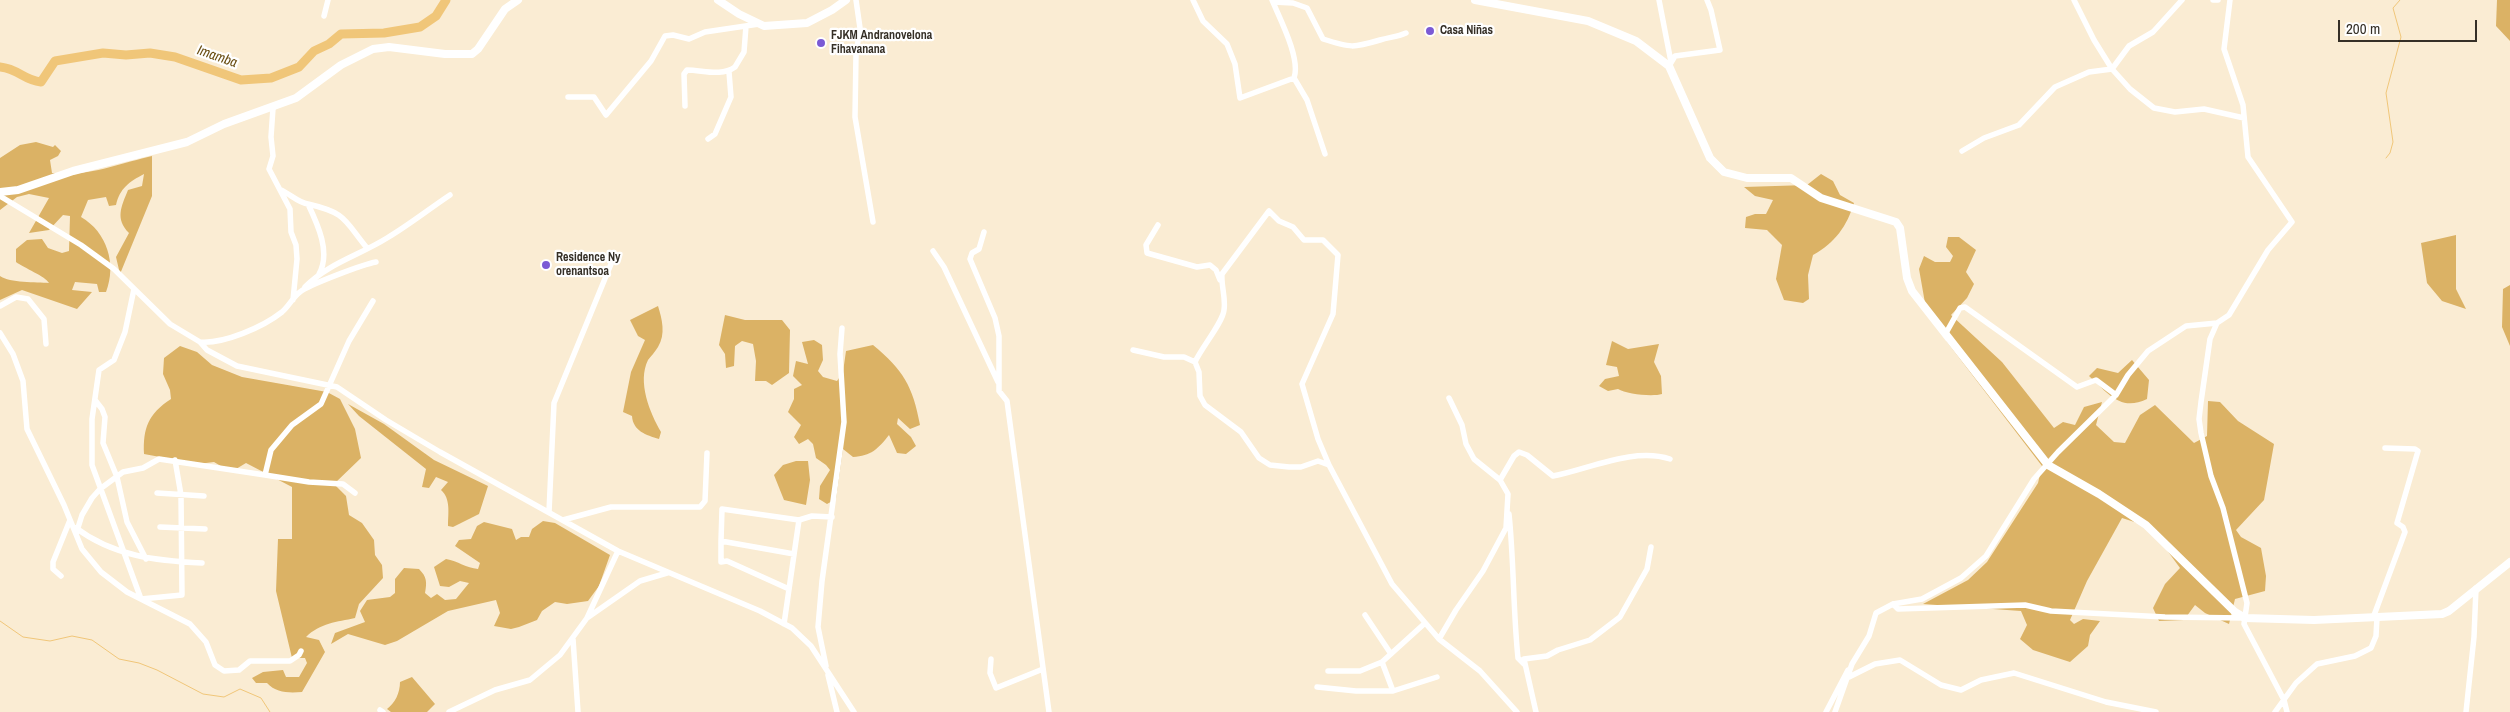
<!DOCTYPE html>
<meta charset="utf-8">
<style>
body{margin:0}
#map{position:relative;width:2510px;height:712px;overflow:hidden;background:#faecd3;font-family:"Archivo Narrow",sans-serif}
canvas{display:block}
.scale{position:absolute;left:2338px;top:20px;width:139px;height:22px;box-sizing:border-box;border:2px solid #352f26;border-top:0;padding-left:6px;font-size:15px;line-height:18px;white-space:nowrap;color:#352f26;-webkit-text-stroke:4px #fff;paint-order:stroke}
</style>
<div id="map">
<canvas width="2510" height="712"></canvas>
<div class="scale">200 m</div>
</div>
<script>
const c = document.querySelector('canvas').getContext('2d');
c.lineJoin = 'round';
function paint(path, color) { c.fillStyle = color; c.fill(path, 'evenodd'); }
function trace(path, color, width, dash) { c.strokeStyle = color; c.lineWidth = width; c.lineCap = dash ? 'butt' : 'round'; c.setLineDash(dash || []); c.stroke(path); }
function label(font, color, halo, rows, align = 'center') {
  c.font = font + ' "Archivo Narrow",sans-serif'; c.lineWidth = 4.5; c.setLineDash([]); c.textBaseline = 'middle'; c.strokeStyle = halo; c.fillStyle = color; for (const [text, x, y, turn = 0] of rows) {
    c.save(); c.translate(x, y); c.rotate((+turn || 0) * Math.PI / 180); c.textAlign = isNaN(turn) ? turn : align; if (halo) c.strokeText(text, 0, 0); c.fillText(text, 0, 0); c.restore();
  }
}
paint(new Path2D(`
 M 2497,0 L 2510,0 L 2510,41 L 2496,26 Z
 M 36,142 L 53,147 L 55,145 L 61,151 L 58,156 L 50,160 L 52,173 C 84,178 121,163 152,156 L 152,196 L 120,274 L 116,257 L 129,233 C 115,219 121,207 128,190 L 142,186 L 144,174 C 129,182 120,188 116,205 L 109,206 L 106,197 L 88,200 L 81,217 C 107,232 117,264 106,292 L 99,292 L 97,284 L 75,282 L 72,290 L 92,292 L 77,309 L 22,290 L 0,300 L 0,276 C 10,283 36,282 49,283 C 45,276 24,268 16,262 L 16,249 L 27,240 L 42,239 L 48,248 L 62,253 L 69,251 L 70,216 L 63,215 L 49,230 L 29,233 L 49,198 L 29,194 L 17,197 L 0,210 L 0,158 L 20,145 Z
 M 1821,174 L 1833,181 L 1840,195 L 1854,203 C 1847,226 1835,243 1813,255 L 1808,275 L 1809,299 L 1803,303 L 1784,300 L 1776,279 L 1782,245 L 1767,230 L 1745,228 L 1746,217 L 1755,214 L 1766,214 L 1773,200 L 1755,196 L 1744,187 L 1807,185 Z
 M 2456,235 L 2456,289 L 2466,309 L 2442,301 L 2427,283 L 2421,243 Z
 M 1948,237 L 1959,237 L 1976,250 L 1966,272 L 1974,284 L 1967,298 L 1951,315 L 2002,362 L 2054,428 L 2063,422 L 2075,425 L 2084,407 L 2102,402 L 2096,425 L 2114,442 L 2125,443 L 2140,415 L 2155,405 L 2194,443 L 2207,436 L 2208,401 L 2220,402 L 2238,421 L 2274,444 L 2264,500 L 2236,530 L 2241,537 L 2261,548 L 2266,576 L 2265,591 L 2235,599 L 2229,624 L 2205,613 L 2195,605 L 2184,620 L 2159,621 L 2153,608 L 2165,584 L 2180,568 L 2150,527 L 2122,518 L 2087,581 L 2070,620 L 2074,624 L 2083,619 L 2100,621 L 2090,635 L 2088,646 L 2070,662 L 2033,650 L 2020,639 L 2027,625 L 2021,611 L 1923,604 L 1968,580 L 1987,562 L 2038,483 L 2042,466 L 1947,342 L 1925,303 L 1919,269 L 1924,256 L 1935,262 L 1950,262 L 1953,256 L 1946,247 Z
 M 2510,285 L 2510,346 L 2502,327 L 2503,289 Z
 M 658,306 C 662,319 666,334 658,347 C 655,352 651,356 648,360 C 637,382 650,413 661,432 L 659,439 C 646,435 633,431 632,416 L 623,412 L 631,372 L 645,340 L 638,336 L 630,320 Z
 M 725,315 L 745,320 L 782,320 L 790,330 L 789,373 L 772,385 L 766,381 L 755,381 L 756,361 L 753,344 L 742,341 L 735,346 L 734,366 L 726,368 L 725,354 L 719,345 Z
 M 814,340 L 822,345 L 823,360 L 818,371 L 823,377 L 837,381 L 843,372 L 846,351 L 873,345 C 903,370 913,386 920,425 L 910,429 L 898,418 L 897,424 L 911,437 L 916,446 L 906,454 L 897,453 L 889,435 C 878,449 871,456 853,457 L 843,449 L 836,499 L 827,504 L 819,499 L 820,486 L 830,470 L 826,465 L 816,458 L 813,444 L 808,439 L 799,444 L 794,437 L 801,425 L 788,412 L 794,399 L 794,389 L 802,385 L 793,376 L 796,361 L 808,364 L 802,342 Z
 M 1612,341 L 1628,349 L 1659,344 L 1654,362 L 1661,376 L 1662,394 C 1652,397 1626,394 1618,389 L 1608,391 L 1599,386 L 1605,379 L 1619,376 L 1617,367 L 1606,365 Z
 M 180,346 L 197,352 L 212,365 L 242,377 L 327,392 L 340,399 L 355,429 L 361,458 L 334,484 L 346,496 L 349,515 L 362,523 L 374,540 L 375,555 L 382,565 L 383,578 L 359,604 L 355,618 C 337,622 320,623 306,637 L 319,640 L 325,652 L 302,692 C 289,693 276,693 267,683 L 256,683 L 252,678 L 263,672 L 283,670 L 286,677 L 299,677 L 307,663 L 305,658 L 292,658 L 276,591 L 278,539 L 292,539 L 292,487 L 246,463 L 231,472 L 214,462 L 198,464 L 144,454 C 143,428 148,414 171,399 L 170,390 L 163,374 L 164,358 Z
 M 2132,360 L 2149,380 L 2147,399 C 2120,412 2108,393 2089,376 L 2097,368 L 2118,373 Z
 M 348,404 L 384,424 L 434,460 L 488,486 L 479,514 L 453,527 L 448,526 C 448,513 451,499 441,490 L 448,482 L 436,477 L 429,488 L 422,487 L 426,469 L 359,416 Z
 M 796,461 L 808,461 L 810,480 L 806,505 L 784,500 L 774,475 L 783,465 Z
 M 543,521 L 555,523 L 610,555 L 599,586 L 588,601 L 567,604 L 555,602 L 542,611 L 537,620 L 519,627 L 511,629 L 494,626 L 500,613 L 496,600 L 448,611 L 397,641 L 385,645 L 348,634 L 331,644 L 335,633 L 365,622 L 360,611 L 367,600 L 390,597 L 395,593 L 395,579 L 404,568 L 419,569 C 427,577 427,582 425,593 L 431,598 L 437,594 L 445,600 L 456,599 L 469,583 L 460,581 L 449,587 L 440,586 L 434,567 L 446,559 C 458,561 466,568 478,569 L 480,563 L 455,546 L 459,540 L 471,539 L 477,526 L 484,522 L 512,529 L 516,540 L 521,537 L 529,537 L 532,529 Z
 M 412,677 L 435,704 L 427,712 L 391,712 L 387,709 C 395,703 400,693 400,682 Z`), '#dbb265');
trace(new Path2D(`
 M 2386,158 L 2390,153 L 2393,142 L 2386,93 L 2401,37 L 2393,8 L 2400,0
 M 0,621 L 23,637 L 50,641 L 72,636 L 92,640 L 119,659 L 139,663 L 157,670 L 203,694 L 224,697 L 240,689 L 261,698 L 270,712`), '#f0c679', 1);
trace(new Path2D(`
 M 0,67 C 19,69 23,80 41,82 L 55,61 L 103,53 L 126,55 L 150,53 L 175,57 L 241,80 L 271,78 L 299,67 L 314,51 L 329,44 L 341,34 L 384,33 L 420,27 L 436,16 L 446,0`), '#f0c679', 9);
trace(new Path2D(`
 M 856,0 L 860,28 L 856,54 L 855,117 L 873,222
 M 1193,0 L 1203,21 L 1227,44 L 1235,64 L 1240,98 L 1294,78
 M 1272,0 C 1280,19 1301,59 1294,78 L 1307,100 L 1325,154
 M 1659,0 L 1671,62
 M 2074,0 L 2094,40 L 2112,69 L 2130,89 L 2154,108 L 2175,112 L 2204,109 L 2244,118
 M 2213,0 L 2218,0
 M 1273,2 L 1293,3 L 1307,8 L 1323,39 C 1351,48 1353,48 1380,40 C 1390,37 1397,37 1406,33
 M 324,16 L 328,0
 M 1669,66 L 1675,56 L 1720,50 L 1711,10 L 1707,0
 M 568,97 L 594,97 L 606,115 L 651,61 L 665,36 L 673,35 L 689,39 L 705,32 L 759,24
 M 685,106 L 684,74 L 687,70 C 703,70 721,77 735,67 L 744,52 L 746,26
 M 273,108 L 271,137 L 273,156 L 269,169 L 290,209 L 291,232 L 296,245 L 297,259 L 293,300
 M 708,139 L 715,134 L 731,97 L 729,72
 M 1962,151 L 1984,138 L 2019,125 L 2055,87 L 2089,72 L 2112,69 L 2129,46 L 2153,32 L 2182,0
 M 281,190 C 290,194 299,203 308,204 C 318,225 331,253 319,274
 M 0,196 L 81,245 L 114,269 L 170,324 L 200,342 L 207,350 L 237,366 L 337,387 L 386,420 L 440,452 L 618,551 L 760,611 L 792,628 L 811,646 L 854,712
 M 308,204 C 347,213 344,220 367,248
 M 1158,225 L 1146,245 L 1147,253 L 1197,267 L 1210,265 L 1216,270 L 1220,280
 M 984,232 L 979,249 L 972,253 L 970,259 L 995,318 L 999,336 L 999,391 L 1007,401 L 1049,712
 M 933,251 L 944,267 L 998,382
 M 305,287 C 327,264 360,255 387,238 C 409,225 429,209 450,195
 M 134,289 L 125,332 L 114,360 L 99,370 L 92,419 L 92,465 L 141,599 L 182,595 L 181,495 L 175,460
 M 0,306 L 16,297 L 28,299 L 44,319 L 46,344
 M 2217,323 L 2210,339 L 2201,402 L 2199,419 L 2201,433 L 2211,476 L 2223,508 L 2247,603 L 2244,624 L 2284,700 L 2287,712
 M 0,333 L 13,354 L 23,381 L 27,429 L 64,505 L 82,549 L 101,572 L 127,592 L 190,624 L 206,642 L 215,665 L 224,671 L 239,670 L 250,661 L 290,661 L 299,655 L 301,651
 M 1946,333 L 1960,308 L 1965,307 L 2077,387 L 2096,380 L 2116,395
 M 200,342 C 224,344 263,327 282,312 C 289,306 293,297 300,292 C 308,285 364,264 376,262
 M 1133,350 L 1164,357 L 1184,357 L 1195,362
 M 95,400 L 102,409 L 105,417 L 103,443 L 117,477 L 127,522 L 146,559
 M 1329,465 L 1318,439 L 1302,384 L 1333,314 L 1338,255 L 1323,240 L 1304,240 L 1293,227 L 1279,221 L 1269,211 L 1222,274 C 1221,286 1226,298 1224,310 C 1223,322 1202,347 1195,362 L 1199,372 L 1200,396 L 1205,405 L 1241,432 L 1259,458 L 1270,465 L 1289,467 L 1301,467 L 1318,461 L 1329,465 L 1392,584 L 1439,639 L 1480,671 L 1517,712
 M 265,475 L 309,482 L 343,484 L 355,493
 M 1500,480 L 1514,456 L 1519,452 L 1527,455 L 1553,476 C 1589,469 1634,447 1670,459
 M 157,493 L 204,496
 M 549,512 L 554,403 L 611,264
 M 1509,514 C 1514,562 1513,610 1518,658 L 1524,664
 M 563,520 L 611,507 L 700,507 L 705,501 L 707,453
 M 799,520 L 812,516 L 832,517
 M 160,527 L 205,529
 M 76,528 C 113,556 157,561 202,563
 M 76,534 L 82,515 L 92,498 L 100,489 L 123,472 L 143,468 L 159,459 L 265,475 L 271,450 L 292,425 L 321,404 L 349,341 L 373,301
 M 721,541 L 721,562 L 727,561 L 789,589
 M 61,576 L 53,569 L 53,562 L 70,520
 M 1893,604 L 1898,609 L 2025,605 L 2051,611 L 2165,617 L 2245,618
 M 1365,615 L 1391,654
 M 587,618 L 618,551
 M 2373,618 L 2405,532 L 2403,527 L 2397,523 L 2418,451 L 2415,449 L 2385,448
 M 784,624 L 799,520 L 722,509 L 721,541 L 794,554
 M 573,639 L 578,712
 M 1439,639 L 1456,610 L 1483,571 L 1506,528 L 1508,494 L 1500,480 L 1474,459 L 1466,444 L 1462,425 L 1449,398
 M 991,659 L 990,673 L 996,688 L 1043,669
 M 826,666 L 818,627 L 822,581 L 844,422 L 840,354 L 842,328
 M 1328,671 L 1360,671 L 1382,662 L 1424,624
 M 828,675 L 837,712
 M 1849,677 L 1875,664 L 1900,660 L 1941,685 L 1961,690 L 1981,680 L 2014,673 L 2106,702 L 2156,712
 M 1317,687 L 1356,691 L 1393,691 L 1382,662
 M 1393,691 L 1437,677
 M 380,710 L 383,712
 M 449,712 L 495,690 L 530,680 L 560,655 L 587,618 L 640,581 L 667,573
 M 1536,712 L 1524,659 L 1547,656 L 1558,650 L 1590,640 L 1620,617 L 1647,569 L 1651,547
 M 1826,712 L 1848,670
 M 1835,712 L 1852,664 L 1869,636 L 1876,613 L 1893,604 L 1922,599 L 1961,578 L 1986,556 L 2034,479 L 2058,452 L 2116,395 L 2128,375 L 2148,351 L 2186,326 L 2217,323 L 2229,315 L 2268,250 L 2292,222 L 2248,157 L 2243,105 L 2224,49 L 2230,0
 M 2275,712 L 2296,683 L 2317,664 L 2355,656 L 2371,648 L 2376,636 L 2377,617
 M 2466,712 L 2474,637 L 2476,588`), '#fff', 5.5);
trace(new Path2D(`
 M 718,0 L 739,14 L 764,26 L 807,23 L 832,10 L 846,0
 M 1475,0 L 1588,21 L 1636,41 L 1669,66 L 1710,158 L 1724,172 L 1747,178 L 1791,178 L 1821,198 L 1896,222 L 1900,228 L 1907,278 L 1912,291 L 2048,465 L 2099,494 L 2146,525 L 2235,612 L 2245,618 L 2314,620 L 2442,614 L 2449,611 L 2510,562
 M 0,192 L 18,190 L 73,171 L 187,142 L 224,124 L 296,98 L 341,65 L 373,49 L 389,47 L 445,54 L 472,54 L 478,49 L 505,9 L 518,0`), '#fff', 8);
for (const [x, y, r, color] of [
 [1430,31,5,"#7b5ad5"],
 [821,43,5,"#7b5ad5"],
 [546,265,5,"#7b5ad5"]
]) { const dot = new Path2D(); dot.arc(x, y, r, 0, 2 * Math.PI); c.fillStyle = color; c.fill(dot); trace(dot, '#fff', 2); }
label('bold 12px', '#352f26', '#fff', [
 ["Casa Niñas",1440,31],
 ["FJKM Andranovelona",831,36],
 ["Fihavanana",831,50],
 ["Residence Ny",556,258],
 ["orenantsoa",556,272]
], 'left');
label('italic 14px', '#694d11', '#fff', [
 ["Imamba",217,57,19]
]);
</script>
